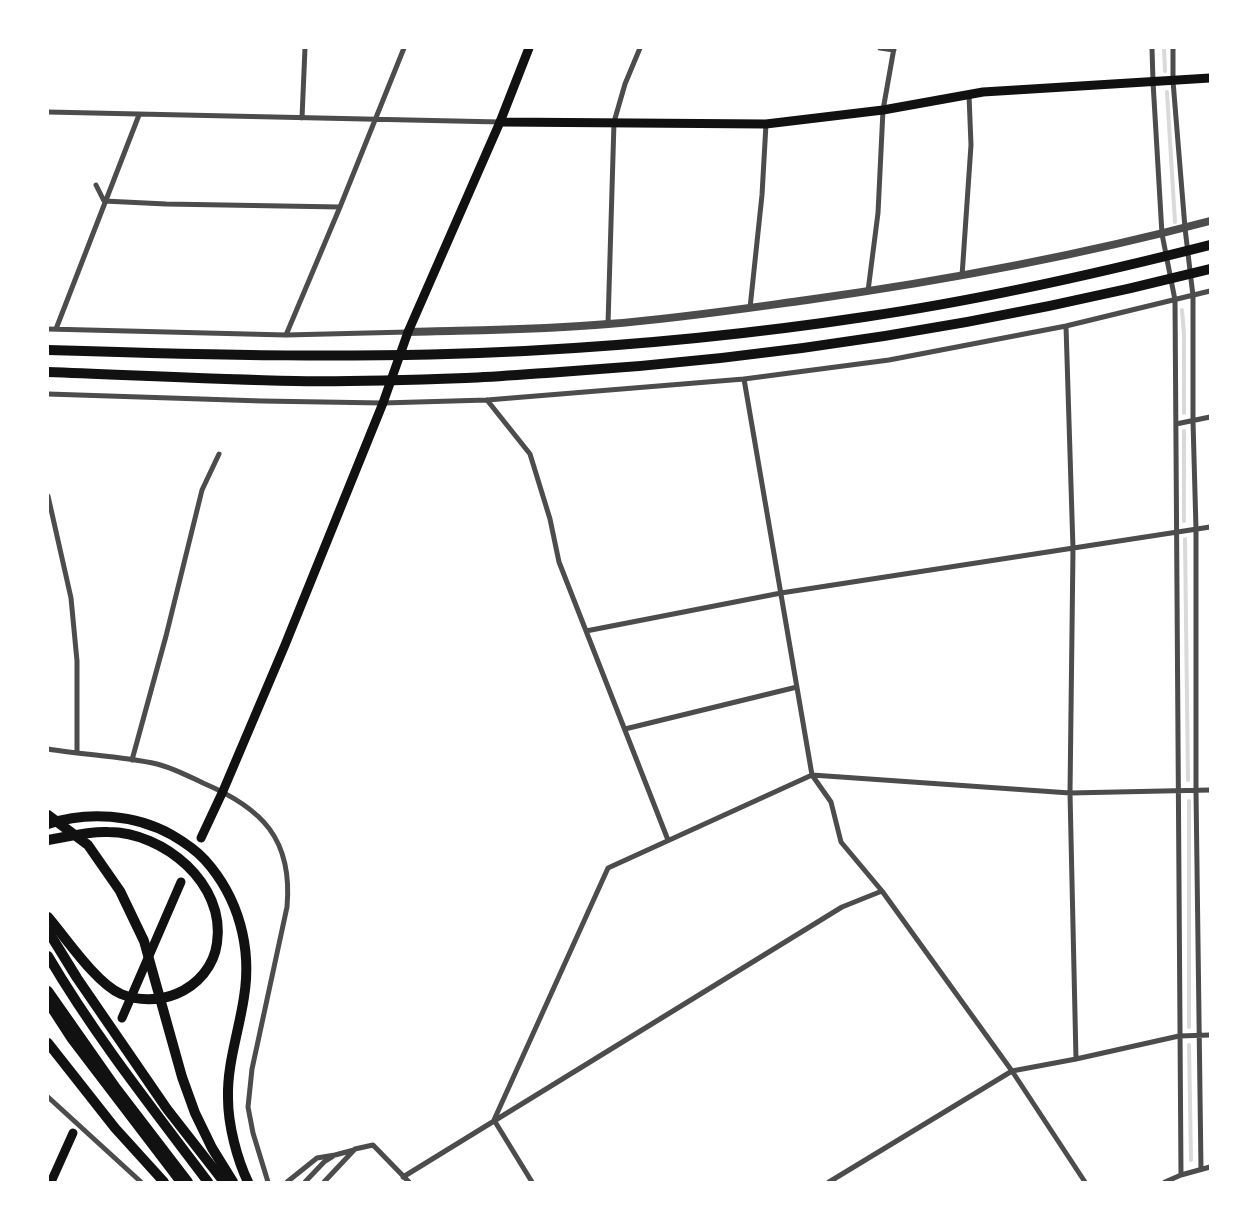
<!DOCTYPE html>
<style>
body{margin:0}
#map{position:relative;width:1258px;height:1230px;overflow:hidden;background:#fff;font-family:Raleway,sans-serif}
canvas{display:block}
.frame{position:absolute;inset:0;border:49px solid #fff;pointer-events:none}
</style>
<div id="map">
<canvas width="1258" height="1230"></canvas>
<div class="frame"></div>
</div>
<script>
const c = document.querySelector('canvas').getContext('2d');
c.lineJoin = 'round';
function trace(path, color, width, dash) { c.strokeStyle = color; c.lineWidth = width; c.lineCap = dash ? 'butt' : 'round'; c.setLineDash(dash || []); c.stroke(path); }
trace(new Path2D(`
 M 1164,48 L 1165,71
 M 1167,92 L 1175,222
 M 1182,310 L 1184,334 L 1184,413
 M 1184,431 L 1184,521
 M 1185,539 L 1188,780
 M 1189,801 L 1189,1027
 M 1189,1045 L 1191,1160`), '#d9d9d9', 4);
trace(new Path2D(`
 M 880,48 L 894,50
 M 1152,48 L 1153,82 L 1162,234 L 1175,300 L 1181,1175
 M 1173,48 L 1173,81 L 1185,228 L 1193,296 L 1193,421 L 1196,529 L 1196,791 L 1201,1169
 M 48,112 L 500,122
 M 302,118 L 305,48
 M 96,185 L 104,201 L 166,204 L 340,207
 M 962,276 L 971,145 L 969,95
 M 868,291 L 878,213 L 883,110 L 894,48
 M 750,308 L 762,195 L 766,124
 M 608,324 L 614,122 L 625,84 L 640,48
 M 1066,326 L 1073,549 L 1070,793 L 1076,1059
 M 48,329 L 286,335 L 408,332
 M 56,329 L 139,115
 M 286,335 L 340,207 L 404,48
 M 744,379 L 812,775 L 831,802 L 841,842 L 882,891 L 1012,1071 L 1085,1182
 M 48,394 L 262,401 L 383,403 L 487,400 L 744,379 L 889,360 L 1066,326 L 1210,291
 M 487,400 L 530,454 L 550,519 L 559,562 L 668,840
 M 1176,424 L 1210,417
 M 48,496 L 71,598 L 77,661 L 77,753
 M 586,631 L 781,593 L 1210,527
 M 625,729 L 797,687
 M 48,749 C 84,755 121,756 157,764 C 173,768 188,776 203,783 C 262,808 293,839 287,907 L 252,1069 L 248,1107 L 253,1133 L 268,1182
 M 132,760 L 166,636 L 202,490 L 219,454
 M 48,1097 L 141,1182
 M 403,1177 L 842,907 L 882,891
 M 287,1182 L 317,1158 L 335,1155 L 354,1150
 M 305,1182 L 324,1162 L 332,1157
 M 324,1182 L 355,1149 L 373,1145 L 409,1182
 M 532,1182 L 494,1120 L 608,868 L 812,775 L 1070,793 L 1210,790
 M 829,1182 L 1012,1071 L 1076,1059 L 1179,1036 L 1210,1035
 M 1165,1182 L 1181,1175 L 1210,1167`), '#4c4c4c', 5);
trace(new Path2D(`
 M 408,332 C 475,330 542,330 608,324 C 674,319 741,309 807,300 C 943,281 1077,256 1210,221`), '#4c4c4c', 8);
trace(new Path2D(`
 M 201,838 L 223,791 L 285,645 L 383,403 L 408,332 L 500,122
 M 122,1018 L 181,882
 M 51,1182 L 73,1133`), '#111', 9);
trace(new Path2D(`
 M 529,48 L 500,122 L 766,124 L 883,110 L 983,92 L 1210,78`), '#111', 9);
trace(new Path2D(`
 M 48,931 L 77,978 L 167,1109 L 224,1182
 M 48,1002 L 72,1039 L 181,1182`), '#111', 10);
trace(new Path2D(`
 M 48,350 C 206,355 366,359 525,351 C 638,345 752,334 864,317 C 981,300 1096,274 1210,245
 M 48,372 C 130,375 212,379 295,381 C 351,382 409,380 466,378 C 497,377 528,374 560,372 C 780,358 997,323 1210,269
 M 48,815 L 88,845 L 120,891 L 144,941 L 182,1077 L 195,1113 L 212,1148 L 233,1182
 M 48,824 C 87,811 135,814 172,835 C 184,842 196,850 205,860 C 239,898 252,948 244,997 C 239,1031 227,1064 228,1098 C 228,1125 237,1159 248,1182
 M 48,840 C 67,837 88,831 108,832 C 164,832 226,884 217,943 C 214,966 198,985 176,994 C 159,1001 138,1001 121,994 C 96,983 66,938 48,917
 M 48,956 C 95,1036 153,1109 208,1182
 M 48,991 L 116,1088 L 188,1182
 M 48,1043 L 115,1128 L 164,1182`), '#111', 10);
</script>
